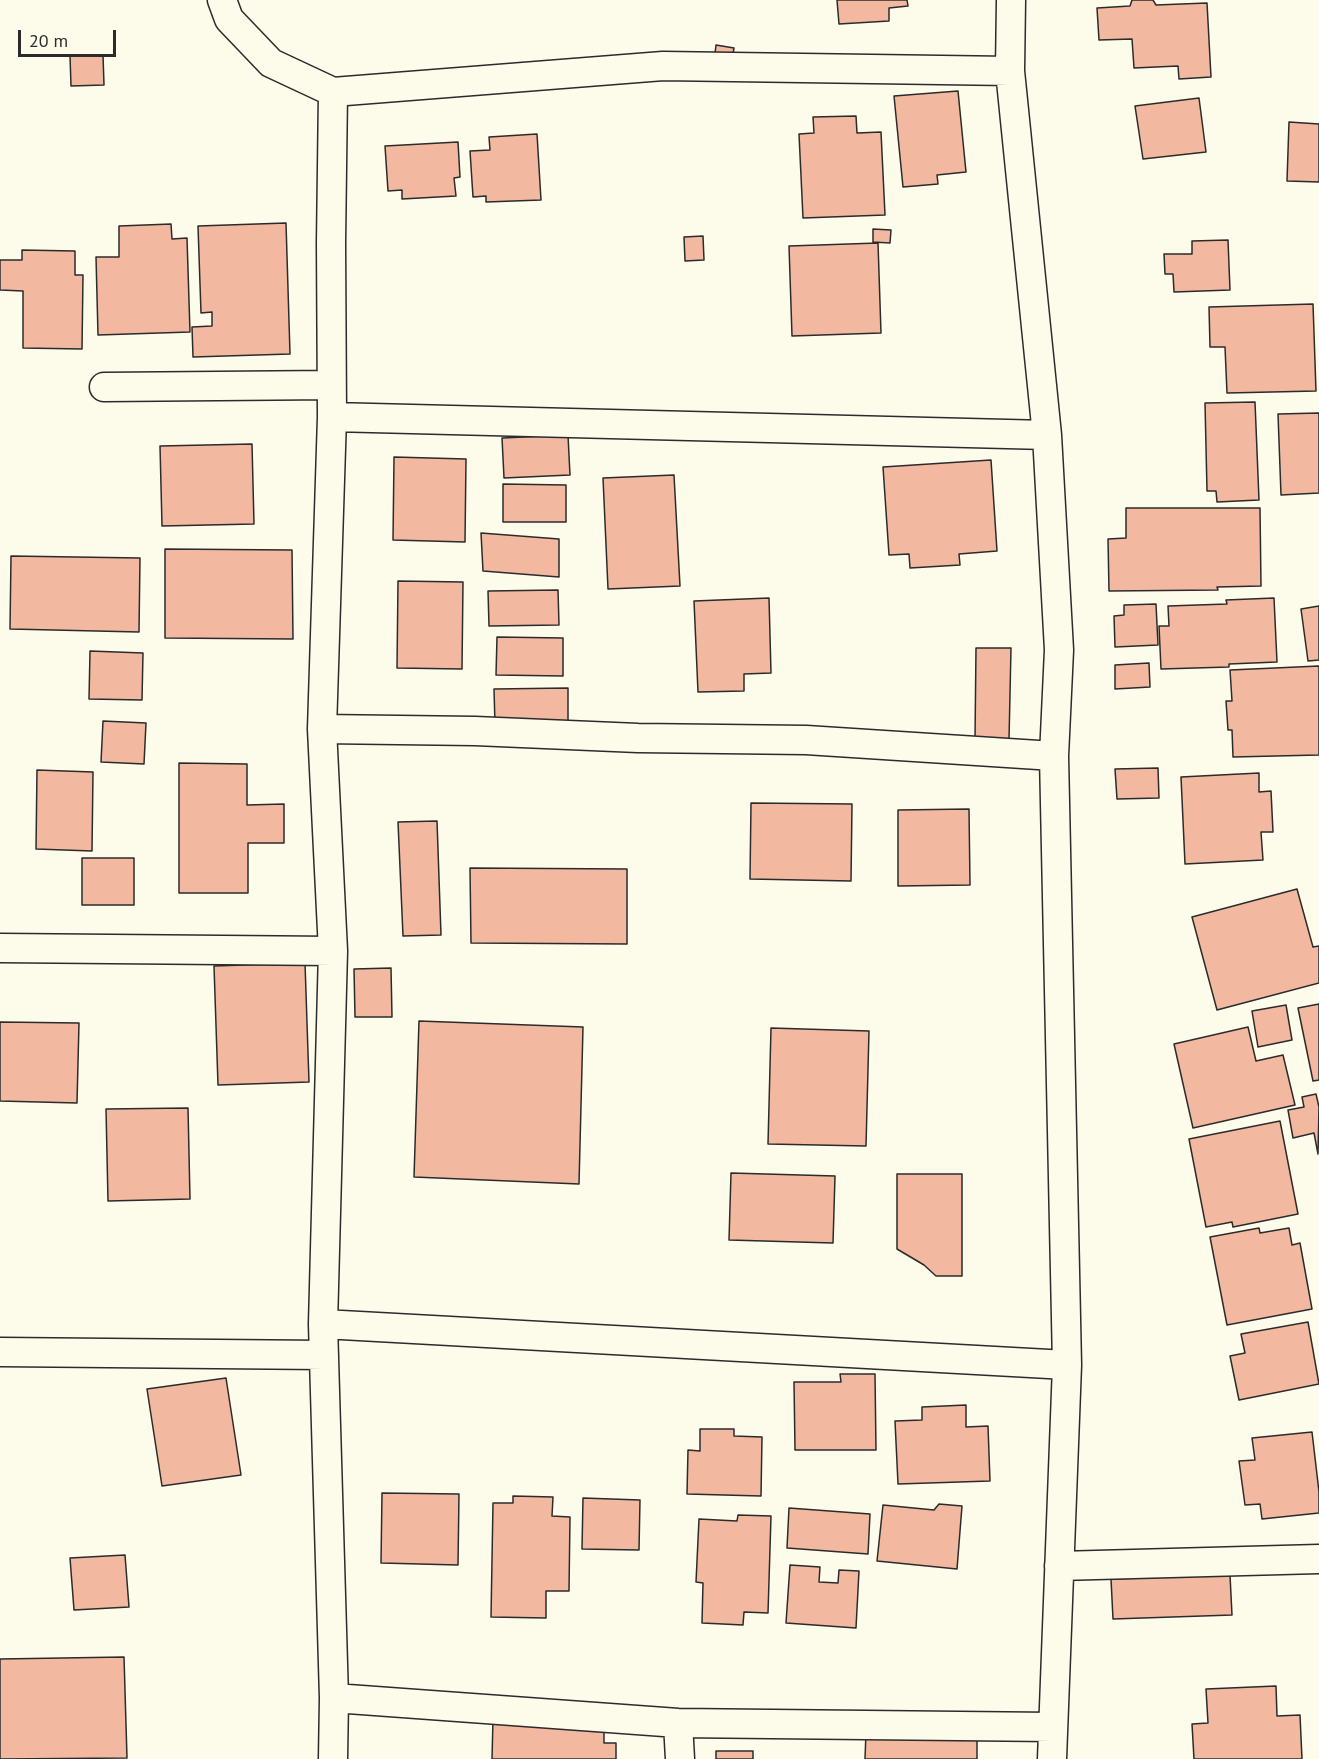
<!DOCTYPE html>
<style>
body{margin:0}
#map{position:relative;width:1319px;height:1759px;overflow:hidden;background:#fdfbea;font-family:"PT Sans",sans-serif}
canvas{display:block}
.scale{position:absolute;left:18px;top:30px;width:98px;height:27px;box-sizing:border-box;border:3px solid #2b2b2b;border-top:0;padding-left:8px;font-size:18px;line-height:21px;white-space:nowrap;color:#2b2b2b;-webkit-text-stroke:4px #fdfbea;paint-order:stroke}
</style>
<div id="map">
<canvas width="1319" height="1759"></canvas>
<div class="scale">20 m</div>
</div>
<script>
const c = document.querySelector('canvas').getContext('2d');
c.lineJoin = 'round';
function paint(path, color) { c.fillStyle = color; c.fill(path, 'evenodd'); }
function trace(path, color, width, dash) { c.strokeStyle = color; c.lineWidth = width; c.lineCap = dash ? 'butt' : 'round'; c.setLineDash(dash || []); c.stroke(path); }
const building = new Path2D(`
 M 837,0 L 907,0 L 908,6 L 889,8 L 889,21 L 839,24 Z
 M 1132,0 L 1153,0 L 1156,5 L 1207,3 L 1211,77 L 1179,79 L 1178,66 L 1134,68 L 1132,39 L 1099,40 L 1097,8 L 1130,6 Z
 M 716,45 L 734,48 L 731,65 L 714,62 Z
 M 103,55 L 104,85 L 71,86 L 70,56 Z
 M 958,91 L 966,172 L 937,175 L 938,184 L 903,187 L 894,96 Z
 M 1199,98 L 1206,152 L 1143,159 L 1135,106 Z
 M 856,116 L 857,133 L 881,132 L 885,215 L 803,218 L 799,134 L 814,133 L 813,117 Z
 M 1289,122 L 1319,124 L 1319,182 L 1287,181 Z
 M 537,134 L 541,200 L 486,202 L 486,196 L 473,197 L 470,151 L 490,150 L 489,137 Z
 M 458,142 L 460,177 L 454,178 L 456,196 L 402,199 L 402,190 L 388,191 L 385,146 Z
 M 286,223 L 290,354 L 193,357 L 192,327 L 212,326 L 212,312 L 201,313 L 198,226 Z
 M 171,224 L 172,239 L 187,238 L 190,332 L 98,335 L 96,257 L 119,257 L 119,226 Z
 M 873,229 L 891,230 L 890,243 L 873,242 Z
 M 703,236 L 704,260 L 685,261 L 684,237 Z
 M 1228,240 L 1230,290 L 1174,292 L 1173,274 L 1165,274 L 1164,254 L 1192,254 L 1192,241 Z
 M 878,243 L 881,333 L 792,336 L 789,246 Z
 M 22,250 L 75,251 L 75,275 L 83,275 L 82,349 L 23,348 L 23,291 L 0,290 L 0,260 L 22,260 Z
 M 1313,304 L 1316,391 L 1227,393 L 1225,347 L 1210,347 L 1209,307 Z
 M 1255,402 L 1259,500 L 1217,502 L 1216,491 L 1207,491 L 1205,403 Z
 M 1319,413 L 1319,493 L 1281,495 L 1278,414 Z
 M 568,435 L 570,475 L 504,478 L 502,438 Z
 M 252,444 L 254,524 L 162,526 L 160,446 Z
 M 394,457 L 466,459 L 465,542 L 393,540 Z
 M 991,460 L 997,551 L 959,554 L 960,565 L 910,568 L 909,554 L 889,555 L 883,467 Z
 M 674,475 L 680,586 L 608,589 L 603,478 Z
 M 503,484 L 566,485 L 566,522 L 503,522 Z
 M 1126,508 L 1260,508 L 1261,586 L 1217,587 L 1218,590 L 1109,591 L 1108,539 L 1126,538 Z
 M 481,533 L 559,539 L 559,577 L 483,571 Z
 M 165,549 L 292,550 L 293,639 L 165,638 Z
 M 11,556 L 140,558 L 139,632 L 10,629 Z
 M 398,581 L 463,582 L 462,669 L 397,668 Z
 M 558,590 L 559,625 L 489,626 L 488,591 Z
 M 769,598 L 771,673 L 744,674 L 744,691 L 698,692 L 694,601 Z
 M 1274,598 L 1277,662 L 1229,664 L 1229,667 L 1161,669 L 1159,626 L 1169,626 L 1168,606 L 1227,604 L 1226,600 Z
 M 1156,604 L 1158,645 L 1115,647 L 1114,616 L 1124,615 L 1124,605 Z
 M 1319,606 L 1319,660 L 1308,661 L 1301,609 Z
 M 497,637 L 563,638 L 563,676 L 496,675 Z
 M 976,648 L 1011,648 L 1009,740 L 975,739 Z
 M 90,651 L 143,653 L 142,700 L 89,699 Z
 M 1149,663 L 1150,687 L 1115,689 L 1115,665 Z
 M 1319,666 L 1319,755 L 1233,757 L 1232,730 L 1228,730 L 1226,701 L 1232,701 L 1230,670 Z
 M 568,688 L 568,725 L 495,725 L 494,689 Z
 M 103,721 L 146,723 L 144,764 L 101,762 Z
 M 179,763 L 247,764 L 247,805 L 284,804 L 284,843 L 248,843 L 248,893 L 179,893 Z
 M 1158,768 L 1159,798 L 1117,799 L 1115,769 Z
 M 37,770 L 93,772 L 92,851 L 36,849 Z
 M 1259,773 L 1259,792 L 1271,791 L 1273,832 L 1261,832 L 1263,860 L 1185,864 L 1181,777 Z
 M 751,803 L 852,804 L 851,881 L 750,879 Z
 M 969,809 L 970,885 L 898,886 L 898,810 Z
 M 437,821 L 441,935 L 403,936 L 398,822 Z
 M 82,858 L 134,858 L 134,905 L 82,905 Z
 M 470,868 L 627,869 L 627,944 L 471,943 Z
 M 1297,889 L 1313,947 L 1319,946 L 1319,983 L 1217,1010 L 1192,917 Z
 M 305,963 L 309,1082 L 218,1085 L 214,966 Z
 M 391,968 L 392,1017 L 355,1017 L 354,969 Z
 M 1319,1004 L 1319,1080 L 1313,1081 L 1298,1008 Z
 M 1286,1005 L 1292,1040 L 1258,1047 L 1252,1011 Z
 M 419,1021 L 583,1027 L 579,1184 L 414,1177 Z
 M 0,1022 L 79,1023 L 77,1103 L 0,1101 Z
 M 1248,1027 L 1256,1061 L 1283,1055 L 1295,1105 L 1193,1128 L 1174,1044 Z
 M 771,1028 L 869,1031 L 866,1146 L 768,1144 Z
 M 1316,1094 L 1319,1107 L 1318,1154 L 1314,1133 L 1293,1138 L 1288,1110 L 1304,1107 L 1302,1097 Z
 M 188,1108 L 190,1199 L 108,1201 L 106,1109 Z
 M 1280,1121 L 1298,1214 L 1233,1227 L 1232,1222 L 1206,1227 L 1189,1139 Z
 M 731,1173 L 835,1176 L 833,1243 L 729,1240 Z
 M 897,1174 L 962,1174 L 962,1276 L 936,1276 L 924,1265 L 897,1249 Z
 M 1259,1228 L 1260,1233 L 1289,1228 L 1292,1245 L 1300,1243 L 1312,1309 L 1227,1325 L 1210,1237 Z
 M 1308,1322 L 1319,1384 L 1239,1400 L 1230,1356 L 1245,1353 L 1241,1334 Z
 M 840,1374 L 875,1374 L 876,1450 L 795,1450 L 794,1382 L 841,1382 Z
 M 226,1378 L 241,1475 L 162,1486 L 147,1389 Z
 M 966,1405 L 966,1427 L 988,1426 L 990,1481 L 898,1484 L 895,1421 L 922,1420 L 922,1407 Z
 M 700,1429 L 734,1429 L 734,1436 L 762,1437 L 761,1496 L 687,1494 L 688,1450 L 700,1451 Z
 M 1312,1432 L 1319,1492 L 1319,1513 L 1262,1519 L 1260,1504 L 1245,1505 L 1239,1461 L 1255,1460 L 1252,1438 Z
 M 382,1493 L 459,1494 L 458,1565 L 381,1563 Z
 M 513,1496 L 553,1497 L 552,1516 L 570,1517 L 569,1591 L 546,1591 L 546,1618 L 491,1617 L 493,1503 L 513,1503 Z
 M 583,1498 L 640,1500 L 639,1550 L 582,1549 Z
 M 939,1504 L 962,1506 L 957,1569 L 877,1561 L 883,1505 L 934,1510 Z
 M 789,1508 L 870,1514 L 868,1554 L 787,1548 Z
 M 738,1515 L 771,1516 L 768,1613 L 744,1612 L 743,1625 L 702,1623 L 703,1583 L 696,1582 L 699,1519 L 737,1521 Z
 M 125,1555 L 129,1607 L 74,1610 L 70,1558 Z
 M 790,1565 L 820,1567 L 819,1582 L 838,1583 L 839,1570 L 859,1571 L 856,1628 L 786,1623 Z
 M 1230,1575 L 1232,1615 L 1113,1619 L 1111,1579 Z
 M 124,1657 L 127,1758 L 0,1759 L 0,1659 Z
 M 1276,1686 L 1277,1716 L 1300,1715 L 1302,1759 L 1194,1759 L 1192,1724 L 1208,1723 L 1206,1689 Z
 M 493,1719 L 604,1721 L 604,1743 L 616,1743 L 616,1759 L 492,1759 Z
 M 866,1732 L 977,1735 L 977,1759 L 865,1759 Z
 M 716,1751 L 753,1751 L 753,1759 L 716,1759 Z`);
paint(building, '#f2b8a0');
trace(building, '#2b2b2b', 1.5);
const street = new Path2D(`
 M 222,0 L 229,19 L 271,63 L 333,92 L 663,66 L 1010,71
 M 1011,0 L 1010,71 L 1047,435 L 1059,650 L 1054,756 L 1067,1365 L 1052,1759
 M 104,387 L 331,385
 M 332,417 L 1047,435
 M 322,729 L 475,731 L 638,738 L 806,740 L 1054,756
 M 0,948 L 333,951
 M 323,1324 L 333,951 L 322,729 L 332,417 L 331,243 L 333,92
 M 0,1352 L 324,1355
 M 1059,1566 L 1319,1559
 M 334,1698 L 678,1723 L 1052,1727
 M 678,1723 L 680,1759
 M 333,1759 L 334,1698 L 323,1324 L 1067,1365`);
trace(street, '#2b2b2b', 31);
trace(street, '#fdfbea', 28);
</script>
